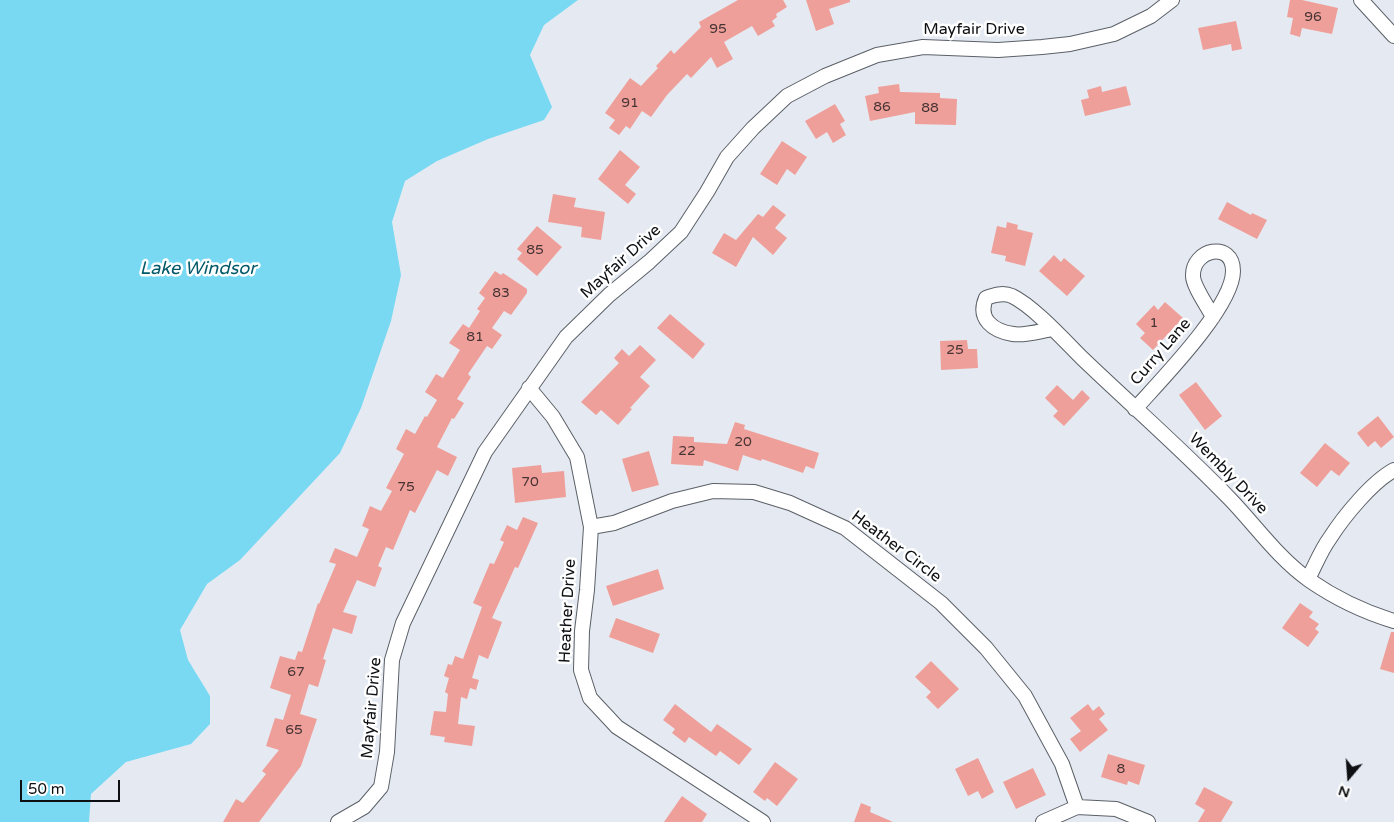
<!DOCTYPE html>
<style>
body{margin:0}
#map{position:relative;width:1394px;height:822px;overflow:hidden;background:#e5eaf2;font-family:"Varela Round",sans-serif}
canvas{display:block}
.north{position:absolute;left:1324px;top:752px;width:50px;height:50px;-webkit-text-stroke:4px #fff;paint-order:stroke;rotate:198deg;font-size:14px;font-weight:700;line-height:20px;text-align:center;color:#0e0f12}
.north::after{content:'';display:block;margin:auto;width:18px;height:22px;background:#0e0f12;clip-path:polygon(50% 0,100% 100%,50% 72%,0 100%)}
.scale{position:absolute;left:20px;top:780px;width:100px;height:22px;box-sizing:border-box;border:2px solid #0e0f12;border-top:0;padding-left:6px;font-size:15px;line-height:18px;white-space:nowrap;color:#0e0f12;-webkit-text-stroke:4px #fff;paint-order:stroke}
</style>
<div id="map">
<canvas width="1394" height="822"></canvas>
<div class="north">N</div>
<div class="scale">50 m</div>
</div>
<script>
const c = document.querySelector('canvas').getContext('2d');
c.lineJoin = 'round';
function paint(path, color) { c.fillStyle = color; c.fill(path, 'evenodd'); }
function trace(path, color, width, dash) { c.strokeStyle = color; c.lineWidth = width; c.lineCap = dash ? 'butt' : 'round'; c.setLineDash(dash || []); c.stroke(path); }
function label(font, color, halo, rows, align = 'center') {
  c.font = font + ' "Varela Round",sans-serif'; c.lineWidth = 5; c.setLineDash([]); c.textBaseline = 'middle'; c.strokeStyle = halo; c.fillStyle = color; for (const [text, x, y, turn = 0] of rows) {
    c.save(); c.translate(x, y); c.rotate((+turn || 0) * Math.PI / 180); c.textAlign = isNaN(turn) ? turn : align; if (halo) c.strokeText(text, 0, 0); c.fillText(text, 0, 0); c.restore();
  }
}
paint(new Path2D(`
 M 0,0 L 578,0 L 544,25 L 530,55 L 552,107 L 544,120 L 488,139 L 437,161 L 405,181 L 392,222 L 401,275 L 391,321 L 361,408 L 340,453 L 240,560 L 207,584 L 180,630 L 188,660 L 210,696 L 210,724 L 191,744 L 126,762 L 91,794 L 89,822 L 0,822 Z`), '#79d9f2');
paint(new Path2D(`
 M 738,0 L 783,0 L 787,7 L 776,14 L 777,17 L 772,21 L 775,26 L 758,36 L 752,26 L 724,42 L 733,59 L 717,68 L 711,57 L 691,78 L 687,74 L 667,95 L 651,117 L 642,111 L 630,129 L 626,126 L 619,135 L 609,128 L 615,120 L 605,113 L 630,78 L 641,86 L 658,68 L 656,66 L 671,50 L 674,54 L 701,27 L 699,22 Z
 M 806,0 L 850,0 L 850,2 L 829,9 L 834,24 L 816,31 Z
 M 1290,0 L 1302,0 L 1338,8 L 1332,34 L 1302,28 L 1300,37 L 1290,34 L 1293,18 L 1287,17 Z
 M 1236,21 L 1242,49 L 1232,51 L 1231,44 L 1203,50 L 1198,28 Z
 M 899,84 L 900,92 L 940,93 L 940,98 L 957,99 L 956,125 L 915,124 L 915,112 L 870,121 L 865,96 L 879,93 L 878,87 Z
 M 1101,86 L 1102,92 L 1126,86 L 1131,105 L 1085,116 L 1081,100 L 1089,98 L 1087,90 Z
 M 835,104 L 845,121 L 840,124 L 846,135 L 833,143 L 827,132 L 816,139 L 805,121 Z
 M 782,141 L 807,157 L 795,175 L 787,169 L 777,185 L 760,174 Z
 M 620,150 L 640,167 L 625,185 L 636,194 L 628,204 L 598,179 Z
 M 553,194 L 576,198 L 574,207 L 605,212 L 601,240 L 581,237 L 582,227 L 548,222 Z
 M 1227,202 L 1251,215 L 1252,213 L 1267,220 L 1257,239 L 1218,219 Z
 M 773,205 L 786,215 L 775,228 L 787,238 L 773,255 L 753,237 L 736,267 L 712,253 L 724,233 L 736,240 L 758,214 L 763,217 Z
 M 1007,222 L 1018,225 L 1017,229 L 1033,233 L 1025,266 L 1005,261 L 1006,256 L 991,253 L 997,226 L 1006,228 Z
 M 537,226 L 562,247 L 537,276 L 517,259 L 522,253 L 517,249 Z
 M 1054,255 L 1061,262 L 1064,258 L 1085,276 L 1067,296 L 1039,271 Z
 M 495,271 L 501,275 L 503,273 L 527,289 L 527,293 L 511,315 L 504,311 L 492,328 L 502,335 L 492,349 L 487,346 L 468,374 L 471,377 L 457,399 L 464,403 L 454,419 L 452,418 L 437,447 L 457,457 L 448,476 L 437,470 L 415,513 L 410,510 L 393,550 L 386,547 L 378,566 L 382,568 L 375,587 L 357,580 L 343,612 L 357,616 L 352,634 L 333,628 L 323,659 L 326,660 L 318,687 L 309,684 L 300,714 L 317,719 L 301,766 L 259,822 L 223,822 L 236,799 L 243,803 L 266,774 L 262,771 L 279,750 L 266,746 L 275,718 L 283,720 L 291,695 L 270,688 L 280,656 L 295,660 L 298,651 L 302,652 L 318,603 L 319,604 L 336,564 L 329,562 L 335,548 L 357,557 L 369,529 L 362,526 L 370,506 L 381,511 L 392,491 L 386,488 L 404,454 L 396,449 L 406,429 L 415,434 L 425,416 L 427,417 L 437,400 L 425,392 L 436,374 L 443,378 L 460,350 L 449,343 L 463,324 L 469,328 L 480,311 L 477,309 L 485,298 L 479,293 Z
 M 1165,302 L 1183,318 L 1153,350 L 1140,338 L 1145,333 L 1136,324 L 1154,305 L 1158,310 Z
 M 670,314 L 705,344 L 693,359 L 657,328 Z
 M 967,340 L 968,349 L 977,349 L 978,368 L 941,370 L 940,341 Z
 M 640,345 L 656,360 L 640,377 L 650,386 L 630,408 L 632,409 L 618,425 L 601,410 L 596,415 L 581,402 L 619,363 L 614,358 L 622,349 L 629,356 Z
 M 1196,382 L 1222,416 L 1205,430 L 1179,395 Z
 M 1057,385 L 1073,400 L 1082,390 L 1090,398 L 1064,426 L 1053,416 L 1058,411 L 1045,398 Z
 M 1378,416 L 1394,437 L 1381,448 L 1375,441 L 1368,447 L 1357,433 Z
 M 735,422 L 745,425 L 744,429 L 819,453 L 814,469 L 806,466 L 803,473 L 762,459 L 761,461 L 743,455 L 738,471 L 704,460 L 703,466 L 671,464 L 673,436 L 694,437 L 694,442 L 727,444 Z
 M 1325,443 L 1350,463 L 1339,476 L 1331,470 L 1317,487 L 1300,473 Z
 M 649,451 L 659,485 L 632,492 L 622,459 Z
 M 541,465 L 542,473 L 564,471 L 566,497 L 515,503 L 512,468 Z
 M 523,517 L 538,523 L 518,568 L 515,567 L 492,618 L 502,622 L 488,659 L 479,655 L 472,678 L 479,680 L 476,690 L 470,688 L 467,699 L 461,697 L 458,724 L 475,726 L 472,746 L 444,742 L 445,737 L 430,735 L 434,711 L 446,712 L 448,694 L 445,692 L 449,678 L 444,676 L 448,664 L 452,665 L 455,656 L 463,659 L 482,607 L 473,603 L 490,563 L 494,564 L 504,542 L 500,540 L 507,525 L 517,530 Z
 M 658,569 L 664,589 L 613,606 L 606,586 Z
 M 1300,603 L 1313,612 L 1309,617 L 1319,624 L 1315,629 L 1319,632 L 1308,647 L 1282,628 Z
 M 616,618 L 660,634 L 653,653 L 609,637 Z
 M 1391,632 L 1394,632 L 1394,673 L 1380,669 Z
 M 931,661 L 959,689 L 938,709 L 926,697 L 931,692 L 915,677 Z
 M 675,704 L 711,732 L 717,724 L 752,749 L 739,765 L 720,751 L 716,756 L 689,737 L 685,743 L 672,733 L 675,729 L 663,720 Z
 M 1088,704 L 1093,711 L 1099,706 L 1105,714 L 1099,719 L 1108,730 L 1080,752 L 1070,739 L 1081,731 L 1070,718 Z
 M 1108,754 L 1145,765 L 1139,785 L 1128,781 L 1127,785 L 1101,777 Z
 M 978,758 L 994,792 L 982,799 L 978,791 L 968,796 L 955,769 Z
 M 775,762 L 798,779 L 777,806 L 767,798 L 765,801 L 753,792 Z
 M 1033,768 L 1046,795 L 1016,809 L 1003,782 Z
 M 1204,787 L 1233,802 L 1221,822 L 1198,822 L 1205,810 L 1195,804 Z
 M 682,796 L 707,814 L 702,822 L 664,822 Z
 M 861,803 L 871,807 L 870,812 L 893,822 L 854,822 Z`), '#ef9f99');
const minor = new Path2D(`
 M 1361,0 L 1394,36
 M 1052,329 C 1040,331 1025,336 1013,334 C 993,331 977,319 986,298 C 994,295 1003,292 1012,296 C 1033,306 1064,340 1082,358 C 1131,405 1183,450 1230,499 C 1256,526 1278,558 1309,580 C 1335,598 1364,612 1394,621
 M 529,388 L 553,417 L 577,457 L 591,527 L 587,590 L 582,631 L 581,670 L 590,698 L 617,727 L 763,822
 M 1135,409 C 1160,381 1233,307 1233,271 C 1233,240 1192,249 1193,276 C 1193,286 1208,307 1213,317
 M 591,527 L 614,523 L 672,501 L 713,491 L 754,492 L 790,503 L 845,528 L 941,603 L 986,648 L 1025,696 L 1062,764 L 1077,807
 M 1308,579 C 1315,566 1321,550 1330,538 C 1344,516 1372,482 1394,470
 M 338,822 L 364,807 L 381,787 L 387,752 L 392,660 L 403,623 L 485,452 L 566,337 L 609,295 L 649,262 L 681,232 L 707,192 L 727,157 L 753,128 L 787,96 L 825,76 L 877,55 L 923,47 L 998,50 L 1042,47 L 1070,44 L 1114,34 L 1151,16 L 1172,0
 M 1043,822 L 1077,807 L 1116,809 L 1148,822`);
trace(minor, '#5b6067', 16);
trace(minor, '#fff', 14);
label('14px', '#463334', null, [
 ["96",1313,17],
 ["95",718,29],
 ["91",630,103],
 ["86",882,107],
 ["88",930,108],
 ["85",535,250],
 ["83",501,293],
 ["1",1154,323],
 ["81",475,337],
 ["25",955,350],
 ["20",743,442],
 ["22",687,451],
 ["70",530,482],
 ["75",406,487],
 ["67",296,672],
 ["65",294,730],
 ["8",1121,769]
]);
label('16px', '#0e0f12', '#fff', [
 ["Mayfair Drive",974,30],
 ["Mayfair Drive",621,262,-42],
 ["Curry Lane",1161,352,-49],
 ["Wembly Drive",1228,474,46],
 ["Heather Circle",896,547,37],
 ["Heather Drive",568,611,-87],
 ["Mayfair Drive",372,708,-85]
]);
label('italic 18px', '#005969', '#fff', [
 ["Lake Windsor",198,269]
]);
</script>
